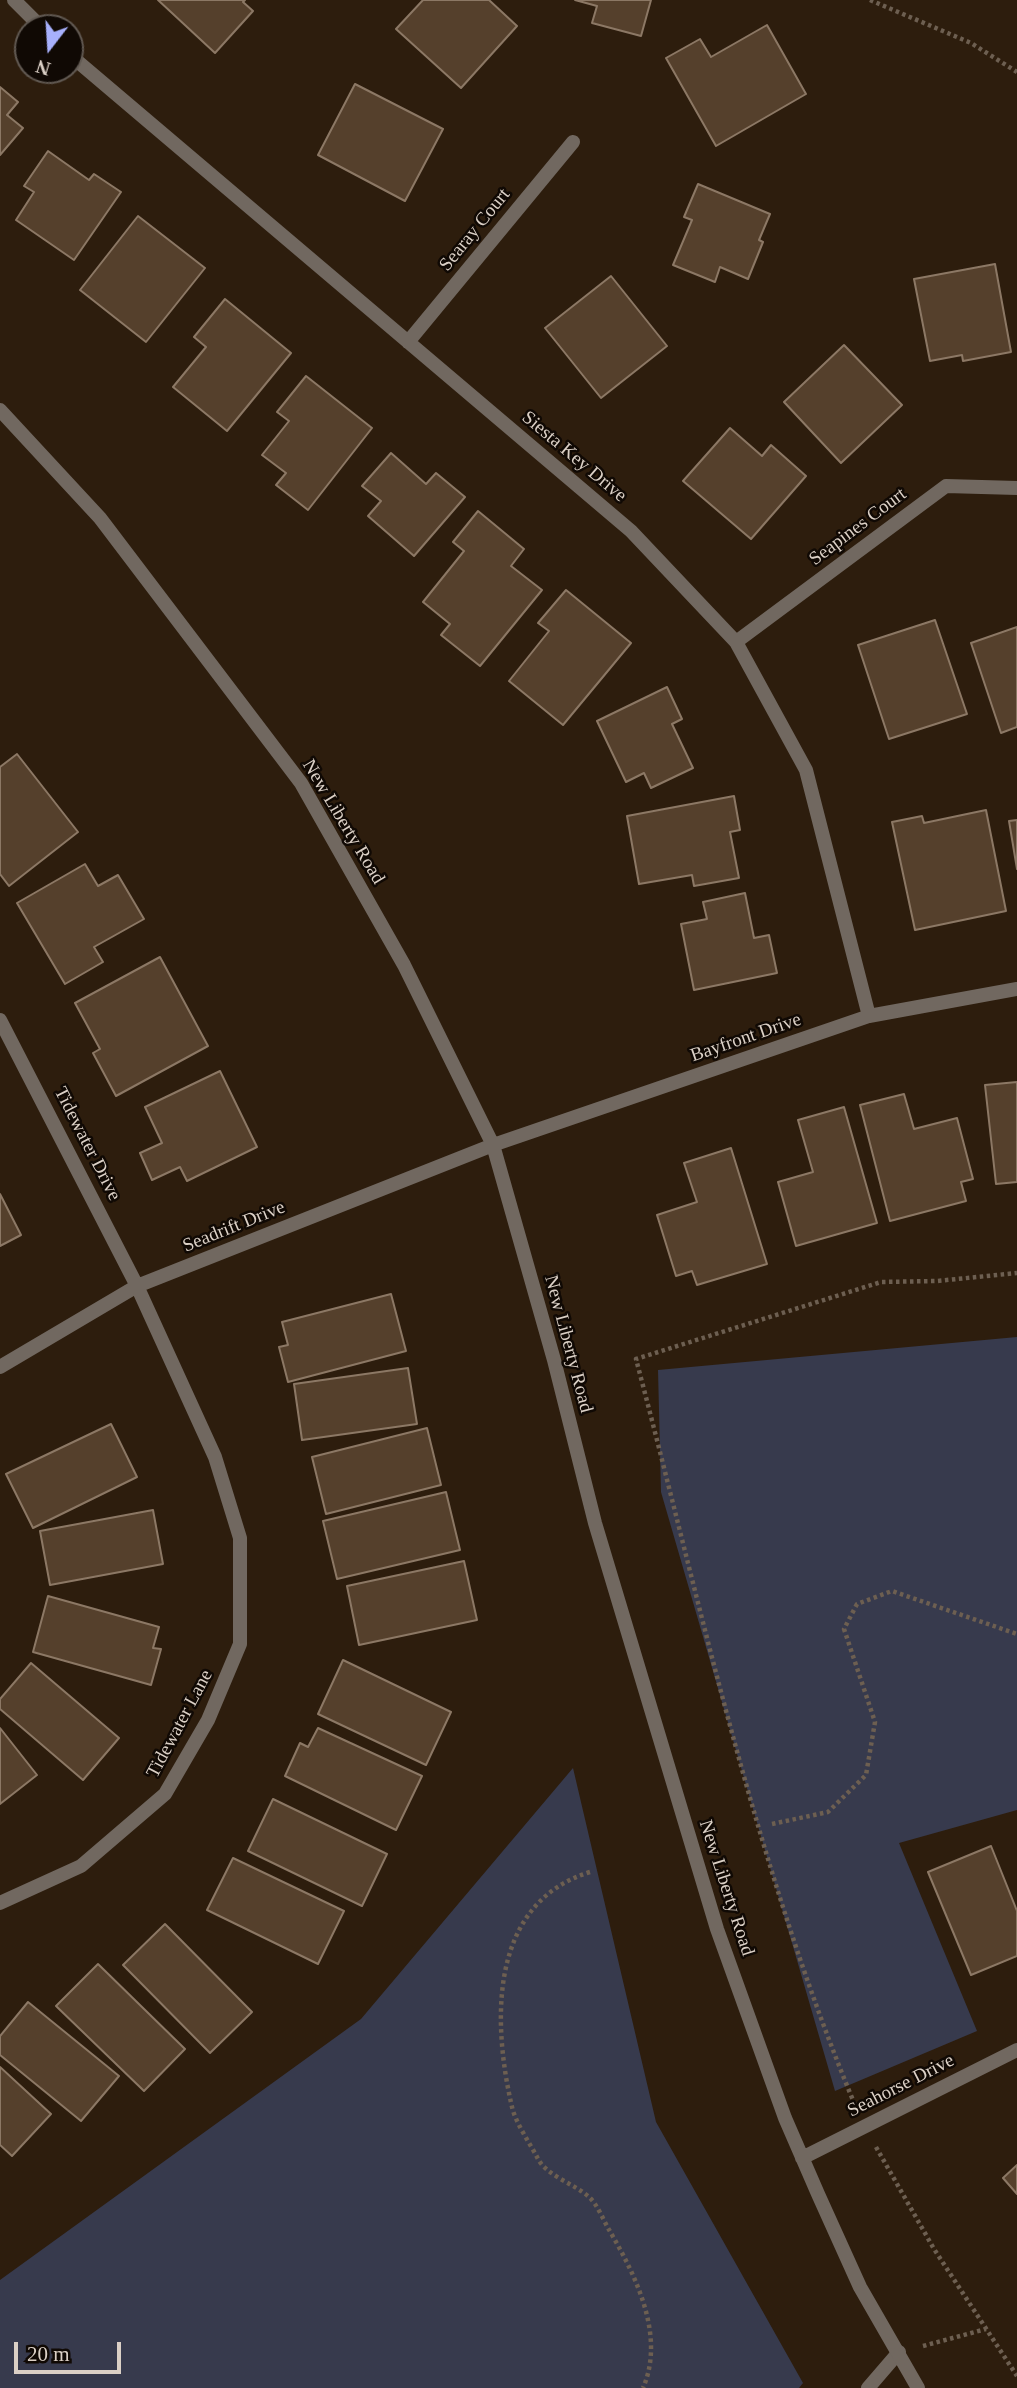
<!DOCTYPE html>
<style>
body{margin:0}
#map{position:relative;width:1017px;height:2388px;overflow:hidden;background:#2d1d0d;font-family:"Times New Roman",serif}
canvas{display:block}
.north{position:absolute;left:14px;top:14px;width:70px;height:70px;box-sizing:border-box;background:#100904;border:2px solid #615952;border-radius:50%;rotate:197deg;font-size:19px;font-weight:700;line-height:28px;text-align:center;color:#dbd0c6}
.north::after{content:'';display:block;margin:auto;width:24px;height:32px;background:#a7b0fc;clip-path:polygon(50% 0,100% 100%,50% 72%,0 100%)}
.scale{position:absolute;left:14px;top:2342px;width:107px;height:32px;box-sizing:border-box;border:4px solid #dbd0c6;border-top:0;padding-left:9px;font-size:21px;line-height:24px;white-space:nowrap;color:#dbd0c6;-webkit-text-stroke:5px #100904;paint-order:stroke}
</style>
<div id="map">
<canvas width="1017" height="2388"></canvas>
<div class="north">N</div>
<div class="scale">20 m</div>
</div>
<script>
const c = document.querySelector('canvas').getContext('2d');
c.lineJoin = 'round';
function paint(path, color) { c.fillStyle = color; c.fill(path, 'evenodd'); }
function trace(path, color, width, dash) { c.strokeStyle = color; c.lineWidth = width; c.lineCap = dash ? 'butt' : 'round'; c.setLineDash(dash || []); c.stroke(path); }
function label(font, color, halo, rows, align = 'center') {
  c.font = font + ' "Times New Roman",serif'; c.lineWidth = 5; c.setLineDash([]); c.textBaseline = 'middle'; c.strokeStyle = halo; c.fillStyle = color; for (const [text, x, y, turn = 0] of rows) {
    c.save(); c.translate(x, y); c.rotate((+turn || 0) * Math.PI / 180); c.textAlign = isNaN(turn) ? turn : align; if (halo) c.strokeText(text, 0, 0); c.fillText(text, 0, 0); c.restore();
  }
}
paint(new Path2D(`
 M 1017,1337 L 1017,1810 L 899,1843 L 977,2031 L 835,2091 L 661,1492 L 658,1370 Z
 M 573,1768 L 656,2122 L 803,2383 L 799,2388 L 0,2388 L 0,2280 L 361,2019 Z`), '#373a4d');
const building = new Path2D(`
 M 158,0 L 245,0 L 243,2 L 253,11 L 215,53 Z
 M 423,0 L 489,0 L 517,26 L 461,88 L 396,29 Z
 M 575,0 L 651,0 L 641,36 L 592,23 L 597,6 Z
 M 767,25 L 806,94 L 716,146 L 666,58 L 700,39 L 711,57 Z
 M 355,84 L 443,129 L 405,201 L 318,155 Z
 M 0,87 L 18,102 L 7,115 L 23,128 L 0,155 Z
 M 48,151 L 89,180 L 94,174 L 121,192 L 74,260 L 16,220 L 34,192 L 24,186 Z
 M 698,184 L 770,214 L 759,240 L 763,242 L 748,279 L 720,267 L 715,282 L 673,265 L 692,220 L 684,217 Z
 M 138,216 L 205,268 L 146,342 L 80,290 Z
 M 995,264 L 1011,352 L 963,361 L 962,355 L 930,361 L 914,279 Z
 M 611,276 L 667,346 L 601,398 L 545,328 Z
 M 225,299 L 291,353 L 227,431 L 173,387 L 206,347 L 194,337 Z
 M 844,345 L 902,405 L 841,463 L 784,402 Z
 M 306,376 L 372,428 L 308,510 L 276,485 L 286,473 L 262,455 L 289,421 L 277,412 Z
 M 730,428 L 762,456 L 771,445 L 806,476 L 751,539 L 683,481 Z
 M 391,453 L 426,484 L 436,473 L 465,497 L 414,556 L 368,516 L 381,501 L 362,486 Z
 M 478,511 L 524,549 L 511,566 L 542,590 L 480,666 L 441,635 L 450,624 L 423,602 L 464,551 L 453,542 Z
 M 566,590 L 631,643 L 563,725 L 509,681 L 549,631 L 538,623 Z
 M 935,620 L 967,714 L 889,739 L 858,645 Z
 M 1017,627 L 1017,727 L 1001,733 L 971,643 Z
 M 667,687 L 682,719 L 672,724 L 693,768 L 651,788 L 644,773 L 626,782 L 597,721 Z
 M 17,754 L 78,832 L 9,886 L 0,874 L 0,767 Z
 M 734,796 L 740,830 L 730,832 L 739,878 L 694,886 L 692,875 L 639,884 L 627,816 Z
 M 986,810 L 1006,911 L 915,930 L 892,822 L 922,816 L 924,823 Z
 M 1017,820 L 1017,869 L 1009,821 Z
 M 85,864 L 98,886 L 118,875 L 144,919 L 94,947 L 103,962 L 65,984 L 17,903 Z
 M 745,893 L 754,938 L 769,935 L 777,973 L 694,990 L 681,924 L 707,919 L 703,902 Z
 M 160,957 L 208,1046 L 116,1096 L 93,1053 L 100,1049 L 75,1003 Z
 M 220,1071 L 257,1147 L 187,1181 L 180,1167 L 152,1180 L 140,1153 L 162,1143 L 145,1107 Z
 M 1017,1082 L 1017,1182 L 996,1184 L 985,1085 Z
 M 904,1094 L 914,1129 L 957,1118 L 973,1179 L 961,1182 L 966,1201 L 890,1221 L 860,1105 Z
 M 844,1107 L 877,1223 L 796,1246 L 778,1182 L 813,1172 L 798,1120 Z
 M 731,1148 L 767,1264 L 697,1285 L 692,1271 L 676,1276 L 657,1215 L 697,1202 L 684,1163 Z
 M 0,1194 L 21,1235 L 0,1246 Z
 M 391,1294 L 406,1351 L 288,1382 L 279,1347 L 288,1345 L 282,1322 Z
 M 408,1368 L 417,1424 L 302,1440 L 294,1384 Z
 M 111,1424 L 137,1477 L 33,1528 L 6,1474 Z
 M 427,1428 L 441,1485 L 326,1514 L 312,1457 Z
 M 446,1492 L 460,1550 L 337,1579 L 323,1521 Z
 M 153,1510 L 163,1564 L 50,1585 L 40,1531 Z
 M 464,1561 L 477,1620 L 359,1645 L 347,1586 Z
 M 48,1596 L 159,1627 L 153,1648 L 161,1649 L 151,1685 L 33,1652 Z
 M 343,1660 L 451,1712 L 426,1765 L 318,1714 Z
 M 31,1663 L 119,1738 L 83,1780 L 0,1709 L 0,1699 Z
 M 0,1728 L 37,1775 L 0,1804 Z
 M 318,1728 L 422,1776 L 396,1830 L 285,1776 L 300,1743 L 308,1747 Z
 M 273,1799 L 387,1854 L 362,1906 L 248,1851 Z
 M 991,1846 L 1017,1911 L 1017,1956 L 971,1975 L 928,1872 Z
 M 233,1858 L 344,1911 L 318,1964 L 207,1910 Z
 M 165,1924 L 252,2012 L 210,2053 L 123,1965 Z
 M 98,1964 L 185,2049 L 144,2091 L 56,2006 Z
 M 28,2002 L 119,2076 L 81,2121 L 0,2055 L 0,2036 Z
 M 0,2067 L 51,2114 L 12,2156 L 0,2145 Z
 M 1017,2165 L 1017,2194 L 1003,2178 Z`);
paint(building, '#55402c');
trace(building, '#8c7865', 2);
trace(new Path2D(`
 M 870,0 L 971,43 L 1017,72
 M 772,1824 L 828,1812 L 866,1775 L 875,1722 L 844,1629 L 857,1604 L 892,1591 L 1017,1634
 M 590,1872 C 489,1903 492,2021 512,2107 C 516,2124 530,2143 538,2159 C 547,2176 575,2184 589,2197 C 597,2204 603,2219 608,2228 C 635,2274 666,2335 643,2388
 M 855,2105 C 755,1865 702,1609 636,1359 L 881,1282 L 937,1281 L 1017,1273
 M 876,2147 L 934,2249 L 1017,2376
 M 923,2346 L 986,2329`), '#6d5f51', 4.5, [3.5, 3.5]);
trace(new Path2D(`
 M 868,2388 L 899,2352`), '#716860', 14);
trace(new Path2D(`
 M 14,0 L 42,28
 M 70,55 L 631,531 L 736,642 L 806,770 L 869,1016
 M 408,342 L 573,142
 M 0,410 L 100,518 L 301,783 L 404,965 L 493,1145 L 554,1360 L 595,1523 L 717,1929 L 785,2118 L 818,2194 L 860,2287 L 918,2388
 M 736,642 L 946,486 L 1017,488
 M 0,1020 L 137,1286 L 215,1457 L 240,1538 L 240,1644 L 208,1720 L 165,1794 L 81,1866 L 0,1903
 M 0,1367 L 137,1286 L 493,1145 L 869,1016 L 1017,989
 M 802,2158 L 1017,2050`), '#716860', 14);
label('19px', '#dbd0c6', '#100904', [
 ["Searay Court",475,230,-51],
 ["Siesta Key Drive",574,457,40],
 ["Seapines Court",858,527,-37],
 ["New Liberty Road",343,822,59],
 ["Bayfront Drive",746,1038,-19],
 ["Tidewater Drive",87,1144,63],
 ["Seadrift Drive",234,1227,-22],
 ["New Liberty Road",568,1344,75],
 ["Tidewater Lane",180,1724,-62],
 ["New Liberty Road",726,1888,72],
 ["Seahorse Drive",901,2086,-27]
]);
</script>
